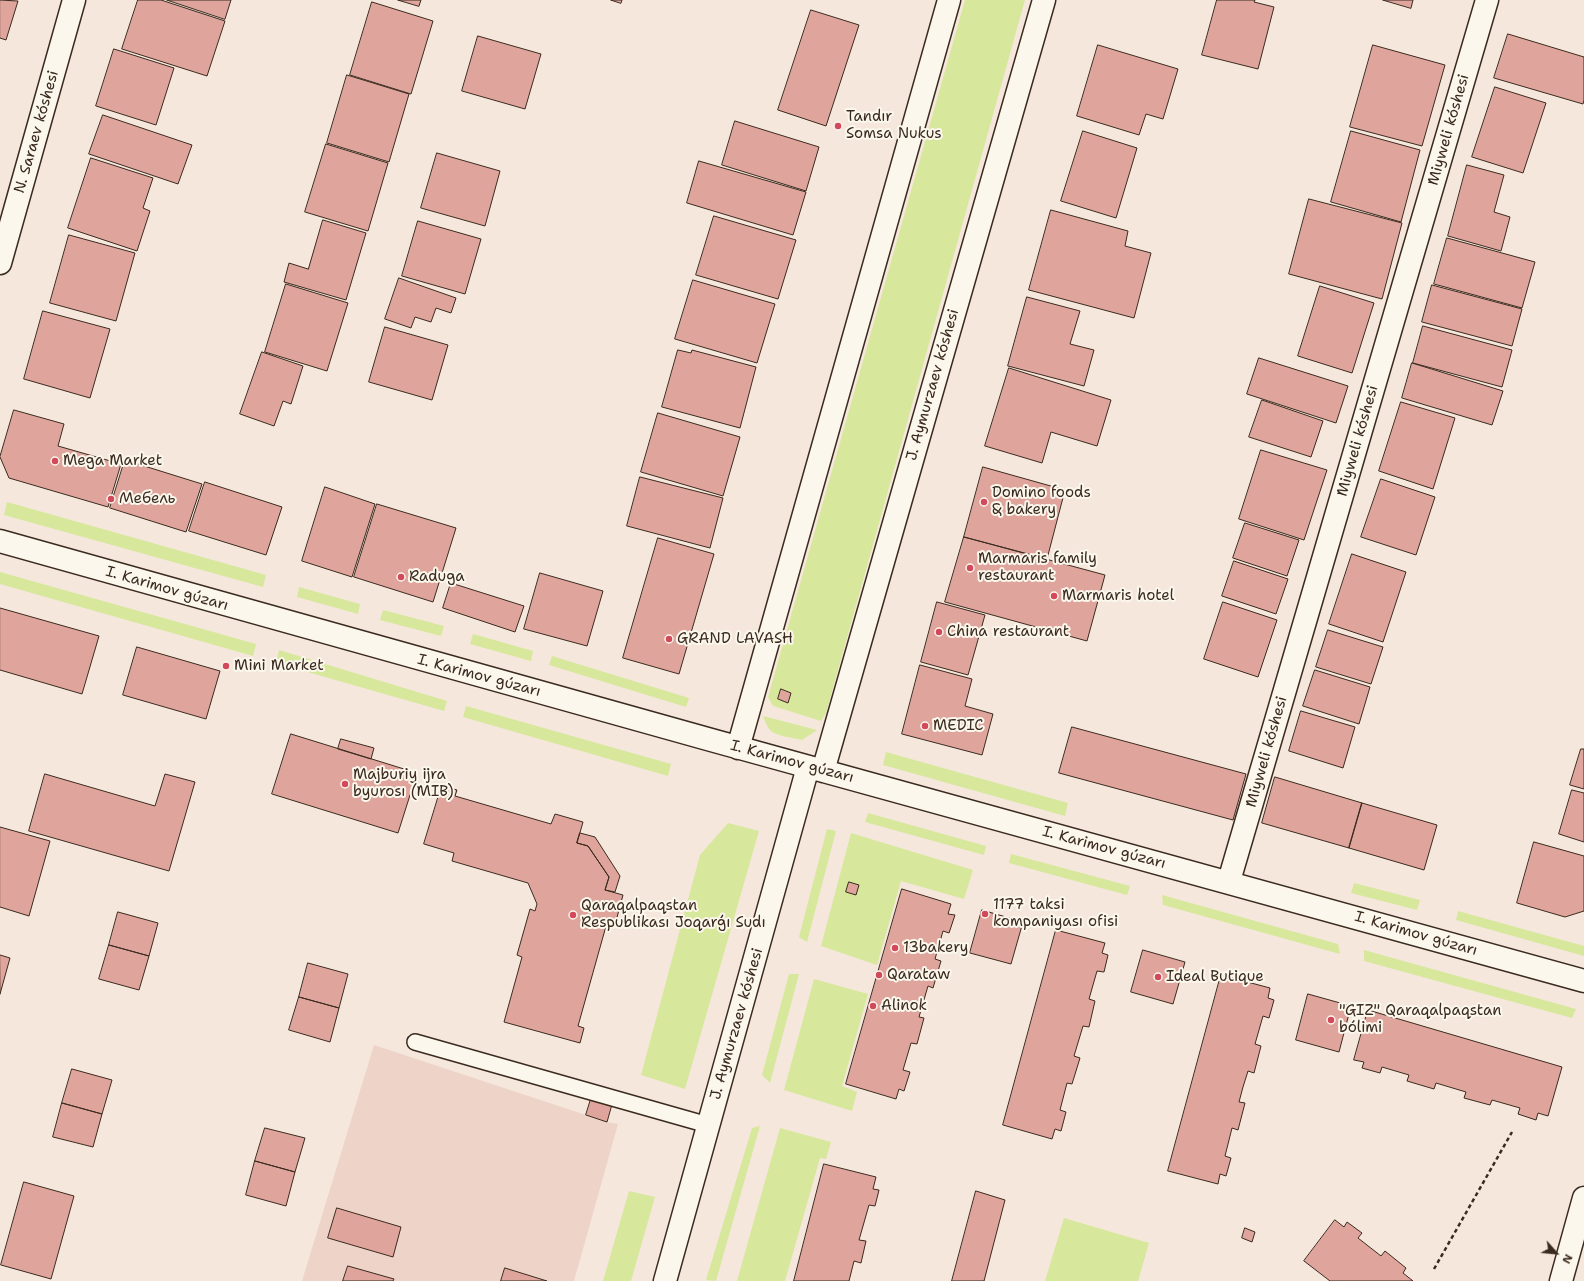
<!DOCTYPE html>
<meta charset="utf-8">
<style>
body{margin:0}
#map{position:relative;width:1584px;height:1281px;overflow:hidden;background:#f5e7dc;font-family:"Shantell Sans",sans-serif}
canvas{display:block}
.north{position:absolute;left:1536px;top:1233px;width:40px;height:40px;-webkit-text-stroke:3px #fbf7ec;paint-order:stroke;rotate:117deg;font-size:11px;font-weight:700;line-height:16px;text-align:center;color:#3b2a1e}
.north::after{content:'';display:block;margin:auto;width:14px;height:18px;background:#3b2a1e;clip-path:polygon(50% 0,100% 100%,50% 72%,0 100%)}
</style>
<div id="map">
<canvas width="1584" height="1281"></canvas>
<div class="north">N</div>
</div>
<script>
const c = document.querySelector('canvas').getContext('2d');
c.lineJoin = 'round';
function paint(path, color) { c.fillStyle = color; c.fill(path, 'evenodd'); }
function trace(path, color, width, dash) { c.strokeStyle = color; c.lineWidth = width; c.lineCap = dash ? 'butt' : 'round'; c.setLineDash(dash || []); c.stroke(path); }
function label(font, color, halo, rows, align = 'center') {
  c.font = font + ' "Shantell Sans",sans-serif'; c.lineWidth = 4; c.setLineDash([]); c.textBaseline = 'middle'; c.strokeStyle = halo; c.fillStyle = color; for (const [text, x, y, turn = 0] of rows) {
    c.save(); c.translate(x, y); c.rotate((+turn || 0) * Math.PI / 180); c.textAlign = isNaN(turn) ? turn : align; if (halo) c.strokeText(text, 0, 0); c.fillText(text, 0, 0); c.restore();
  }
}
paint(new Path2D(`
 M 374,1045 L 607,1122 L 618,1124 L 574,1281 L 302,1281 Z`), '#eed3c9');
paint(new Path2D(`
 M 965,0 L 1025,0 L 826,713 L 821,721 L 773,706 L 768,697 Z
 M 7,502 L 266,575 L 263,587 L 4,515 Z
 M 0,572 L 256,644 L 253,656 L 0,584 Z
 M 299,587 L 360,604 L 358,614 L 297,597 Z
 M 383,610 L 444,626 L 441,636 L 380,620 Z
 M 473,634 L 533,651 L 531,661 L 470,644 Z
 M 279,650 L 447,701 L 444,711 L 276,663 Z
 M 552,656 L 689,698 L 686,707 L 549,665 Z
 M 466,706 L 671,764 L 668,776 L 463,717 Z
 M 763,716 L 817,730 L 802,740 C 794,738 777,736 771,731 C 767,727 765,721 763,716 Z
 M 886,752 L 1068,803 L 1065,816 L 883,765 Z
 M 868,813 L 986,846 L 984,855 L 865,822 Z
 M 728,823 L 759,831 L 685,1089 L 641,1075 L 700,855 Z
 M 827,829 L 836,831 L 807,942 L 799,937 Z
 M 851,833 L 973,870 L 964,899 L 901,881 L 877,965 L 821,946 Z
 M 1011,854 L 1130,886 L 1127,895 L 1009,863 Z
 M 1354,883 L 1420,900 L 1417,910 L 1351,893 Z
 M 1162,895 L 1338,944 L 1340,954 L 1163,905 Z
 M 1458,911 L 1584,946 L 1584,956 L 1456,920 Z
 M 1364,950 L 1576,1009 L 1572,1018 L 1364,961 Z
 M 789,974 L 799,974 L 770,1083 L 762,1075 Z
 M 814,979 L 868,994 L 842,1086 L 857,1092 L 852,1111 L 784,1090 Z
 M 760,1126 L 716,1281 L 706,1280 L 752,1128 Z
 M 780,1128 L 831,1142 L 826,1159 L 820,1158 L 785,1281 L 737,1281 Z
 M 629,1191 L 655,1197 L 631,1281 L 603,1281 Z
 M 1064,1218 L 1149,1243 L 1138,1281 L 1045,1281 Z`), '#d7e89c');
const building = new Path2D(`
 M 0,0 L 18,1 L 6,40 L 0,38 Z
 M 138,0 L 161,0 L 225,21 L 207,76 L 122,49 Z
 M 167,0 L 231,0 L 225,19 Z
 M 398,0 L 421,0 L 419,6 Z
 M 611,0 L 622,0 L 621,3 Z
 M 1217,0 L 1255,0 L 1254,2 L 1274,7 L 1258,69 L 1202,55 Z
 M 1383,0 L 1413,0 L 1411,8 Z
 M 372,2 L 433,21 L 411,94 L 350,75 Z
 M 811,10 L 859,25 L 826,126 L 778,110 Z
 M 1508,34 L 1584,57 L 1584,100 L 1583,104 L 1494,78 Z
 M 478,36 L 541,54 L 525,109 L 462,91 Z
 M 1098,45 L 1178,69 L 1163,119 L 1146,114 L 1139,135 L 1077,116 Z
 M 1373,45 L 1445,65 L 1422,146 L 1350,127 Z
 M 114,49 L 174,68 L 156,125 L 96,106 Z
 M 347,75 L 409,94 L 389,162 L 327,143 Z
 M 1495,87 L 1546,103 L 1523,173 L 1472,157 Z
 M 103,115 L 192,145 L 178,184 L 89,154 Z
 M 735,121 L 819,147 L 806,191 L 722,165 Z
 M 1083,131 L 1137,148 L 1116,218 L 1061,201 Z
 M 1351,131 L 1420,150 L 1401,222 L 1331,202 Z
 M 326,144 L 388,163 L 368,231 L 305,212 Z
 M 437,153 L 500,171 L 485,226 L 421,208 Z
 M 91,158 L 153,178 L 143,208 L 150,211 L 137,251 L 68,228 Z
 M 699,161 L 806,192 L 793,235 L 687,203 Z
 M 1467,165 L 1504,175 L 1494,212 L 1510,217 L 1501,251 L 1448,236 Z
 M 1309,199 L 1402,223 L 1382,299 L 1289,274 Z
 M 1051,210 L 1128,231 L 1125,246 L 1151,253 L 1134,318 L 1029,290 Z
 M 714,216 L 796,240 L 778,299 L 696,275 Z
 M 323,220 L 366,233 L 346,300 L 284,282 L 289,263 L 308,269 Z
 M 418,221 L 481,239 L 465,294 L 402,276 Z
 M 69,235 L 135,253 L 116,321 L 50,303 Z
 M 1447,238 L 1535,262 L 1522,308 L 1434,284 Z
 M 399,278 L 456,298 L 451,313 L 436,308 L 431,322 L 415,317 L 411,328 L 385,319 Z
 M 693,280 L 775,304 L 757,363 L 675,339 Z
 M 286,284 L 348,303 L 327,371 L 265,352 Z
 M 1432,285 L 1522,309 L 1512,346 L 1422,322 Z
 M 1320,286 L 1374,303 L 1352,373 L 1298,356 Z
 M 1027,297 L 1080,311 L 1070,344 L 1094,350 L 1084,386 L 1008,366 Z
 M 43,311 L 110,329 L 90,398 L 24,379 Z
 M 1423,326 L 1512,350 L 1502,387 L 1413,363 Z
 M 385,327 L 448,345 L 432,400 L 369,382 Z
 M 678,350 L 691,353 L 692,350 L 756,367 L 740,428 L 662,407 Z
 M 262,352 L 303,366 L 291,404 L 283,401 L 274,426 L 240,414 Z
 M 1259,358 L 1348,386 L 1336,423 L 1247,394 Z
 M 1412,363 L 1503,391 L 1492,425 L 1402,398 Z
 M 1009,368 L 1111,400 L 1097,446 L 1051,432 L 1042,463 L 985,446 Z
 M 1262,400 L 1323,421 L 1311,457 L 1249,437 Z
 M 1401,402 L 1455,418 L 1433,489 L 1379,471 Z
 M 14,410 L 64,424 L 58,446 L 121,464 L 108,507 L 9,478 L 0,457 Z
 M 658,413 L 740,437 L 723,496 L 641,472 Z
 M 1261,450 L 1327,470 L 1304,540 L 1239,519 Z
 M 125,460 L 202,484 L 186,532 L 110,508 Z
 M 983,467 L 1065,490 L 1047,559 L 964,537 Z
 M 640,477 L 723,498 L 710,548 L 627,526 Z
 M 1381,479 L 1435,497 L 1416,555 L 1361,537 Z
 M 205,482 L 282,507 L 266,555 L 189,531 Z
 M 325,487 L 375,504 L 352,577 L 302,561 Z
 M 377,504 L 456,528 L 433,602 L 354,577 Z
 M 1245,523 L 1299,540 L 1287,576 L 1233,558 Z
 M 964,537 L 1105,575 L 1087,641 L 945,602 Z
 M 658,538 L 714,554 L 679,674 L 623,658 Z
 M 1352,554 L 1406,572 L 1383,642 L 1329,624 Z
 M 1234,561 L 1288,579 L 1276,614 L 1222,596 Z
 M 540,573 L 603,591 L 587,646 L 524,629 Z
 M 451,583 L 524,606 L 515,632 L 443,608 Z
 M 937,602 L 985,615 L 968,675 L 921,662 Z
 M 1223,602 L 1277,620 L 1258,677 L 1204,659 Z
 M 0,608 L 99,636 L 82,694 L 0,670 Z
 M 1328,630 L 1383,647 L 1371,684 L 1316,667 Z
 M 137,647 L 220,671 L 206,719 L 123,695 Z
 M 920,665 L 972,679 L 965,706 L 993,714 L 982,755 L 902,734 Z
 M 1315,670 L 1370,687 L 1359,724 L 1303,706 Z
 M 781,689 L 791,693 L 788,703 L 778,699 Z
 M 1301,711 L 1355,727 L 1343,768 L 1289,751 Z
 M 1072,727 L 1246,774 L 1233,820 L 1059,773 Z
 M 291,734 L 417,773 L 398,833 L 272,794 Z
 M 341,739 L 374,748 L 371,759 L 338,749 Z
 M 1581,749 L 1584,749 L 1584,789 L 1570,785 Z
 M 45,774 L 155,806 L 165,774 L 195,782 L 169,871 L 29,831 Z
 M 1275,777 L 1362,803 L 1349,848 L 1262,823 Z
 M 442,785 L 457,790 L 455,796 L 551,824 L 555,814 L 583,822 L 577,843 L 588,846 L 609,877 L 605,890 L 623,895 L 616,921 L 608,919 L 578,1026 L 584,1028 L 580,1043 L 504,1022 L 522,957 L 517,955 L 530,909 L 535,911 L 537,904 L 528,883 L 452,861 L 454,853 L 424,844 Z
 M 1572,790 L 1584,793 L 1584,842 L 1559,834 Z
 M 1362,803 L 1437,825 L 1424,870 L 1349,848 Z
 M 0,827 L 50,841 L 29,916 L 0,907 Z
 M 580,833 L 595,837 L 620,876 L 615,892 L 605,890 L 609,877 L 588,846 L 577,843 Z
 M 1534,842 L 1584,856 L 1584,911 L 1565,917 L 1517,903 Z
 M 849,882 L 859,885 L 856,895 L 846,892 Z
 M 902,889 L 951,904 L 948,914 L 955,915 L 949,933 L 943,931 L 935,959 L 941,961 L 933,988 L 928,986 L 919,1017 L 924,1018 L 917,1044 L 911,1043 L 903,1070 L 910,1072 L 904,1091 L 899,1089 L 896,1099 L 846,1084 Z
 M 982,910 L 1023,922 L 1011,964 L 970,953 Z
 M 118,912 L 158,923 L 149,956 L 109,945 Z
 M 1056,930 L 1105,943 L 1102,953 L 1108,955 L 1104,972 L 1097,971 L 1089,999 L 1095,1001 L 1089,1027 L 1083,1026 L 1074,1056 L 1080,1058 L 1072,1084 L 1067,1083 L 1060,1110 L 1066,1112 L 1061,1131 L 1055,1129 L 1052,1139 L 1003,1125 Z
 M 109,945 L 149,956 L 139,990 L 99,979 Z
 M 1143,950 L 1185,962 L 1173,1004 L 1131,992 Z
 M 0,955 L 10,958 L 0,994 Z
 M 308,963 L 348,974 L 339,1008 L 299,997 Z
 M 1221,975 L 1270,988 L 1268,998 L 1274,1000 L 1269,1018 L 1263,1016 L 1255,1044 L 1261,1046 L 1254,1073 L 1248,1071 L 1243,1087 L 1239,1102 L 1245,1103 L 1238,1130 L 1232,1128 L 1225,1156 L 1231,1158 L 1226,1176 L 1220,1174 L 1218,1184 L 1168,1171 Z
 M 1308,994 L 1351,1006 L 1339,1052 L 1296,1040 Z
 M 299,997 L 339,1008 L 330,1042 L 289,1030 Z
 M 1368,1010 L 1562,1067 L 1548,1116 L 1538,1113 L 1536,1120 L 1518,1114 L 1520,1108 L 1492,1100 L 1490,1105 L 1464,1098 L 1466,1092 L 1436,1083 L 1434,1089 L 1407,1081 L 1409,1075 L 1382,1067 L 1380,1073 L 1362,1068 L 1364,1062 L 1354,1060 Z
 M 72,1069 L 112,1080 L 102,1114 L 62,1103 Z
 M 595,1086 L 613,1101 L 607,1122 L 586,1115 Z
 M 62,1103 L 102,1114 L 93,1147 L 53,1137 Z
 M 265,1128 L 305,1138 L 295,1172 L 255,1161 Z
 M 255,1161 L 295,1172 L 286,1206 L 246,1195 Z
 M 824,1164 L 876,1177 L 873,1189 L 879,1190 L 875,1206 L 869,1205 L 859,1240 L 866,1241 L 861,1263 L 854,1261 L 849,1281 L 794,1281 Z
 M 24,1182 L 74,1196 L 51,1279 L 1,1265 Z
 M 976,1191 L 1005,1200 L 984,1281 L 952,1281 Z
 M 337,1208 L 401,1227 L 393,1257 L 328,1238 Z
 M 1335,1220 L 1344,1227 L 1347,1222 L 1362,1233 L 1358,1238 L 1381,1256 L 1385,1251 L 1406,1268 L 1403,1273 L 1413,1281 L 1330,1281 L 1304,1261 Z
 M 1245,1228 L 1255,1232 L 1252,1242 L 1242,1238 Z
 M 348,1266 L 394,1279 L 393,1281 L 343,1281 Z
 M 505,1268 L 547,1281 L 501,1281 Z`);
paint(building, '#dfa59d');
trace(building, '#3b2a1e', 1);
const lane = new Path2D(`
 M 415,1042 L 708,1125`);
const street = new Path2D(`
 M 0,263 L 74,0
 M 1229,881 L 1487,0
 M 1561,1281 L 1584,1198`);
const secondary = new Path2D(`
 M 0,541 C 527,692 1056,833 1584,981
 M 738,748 L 949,0
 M 823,771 L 1044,0
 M 665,1281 L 808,767`);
trace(lane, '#3b2a1e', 18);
trace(street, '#3b2a1e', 25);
trace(secondary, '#3b2a1e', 25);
trace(new Path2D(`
 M 1434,1269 L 1512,1132`), '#3b2a1e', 2.5, [4, 3]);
trace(lane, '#fbf7ec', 15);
trace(street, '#fbf7ec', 22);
trace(secondary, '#fbf7ec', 22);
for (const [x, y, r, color] of [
 [838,126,4,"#d1495b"],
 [55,461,4,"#d1495b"],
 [111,499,4,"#d1495b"],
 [984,502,4,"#d1495b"],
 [970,568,4,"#d1495b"],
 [401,577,4,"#d1495b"],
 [1054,596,4,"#d1495b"],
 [939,632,4,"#d1495b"],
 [669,639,4,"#d1495b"],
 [226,666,4,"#d1495b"],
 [925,726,4,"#d1495b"],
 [345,784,4,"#d1495b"],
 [985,914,4,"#d1495b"],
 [573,915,4,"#d1495b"],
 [895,948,4,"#d1495b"],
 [879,975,4,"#d1495b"],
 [1158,977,4,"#d1495b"],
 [873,1006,4,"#d1495b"],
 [1331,1020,4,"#d1495b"]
]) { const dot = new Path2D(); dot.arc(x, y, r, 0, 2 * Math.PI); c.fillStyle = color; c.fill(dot); trace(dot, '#fbf7ec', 1.5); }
label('15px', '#3b2a1e', '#fbf7ec', [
 ["Tandır",846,117],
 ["Somsa Nukus",846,134],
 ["Mega Market",63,461],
 ["Domino foods",992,493],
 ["& bakery",992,510],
 ["Мебель",119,499],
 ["Marmaris family",978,559],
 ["restaurant",978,576],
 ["Raduga",409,577],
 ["Marmaris hotel",1062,596],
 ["China restaurant",947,632],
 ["GRAND LAVASH",677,639],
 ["Mini Market",234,666],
 ["MEDIC",933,726],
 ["Majburiy ijra",353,775],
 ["byurosı (MIB)",353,792],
 ["1177 taksi",993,905],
 ["kompaniyası ofisi",993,922],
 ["Qaraqalpaqstan",581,906],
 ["Respublikası Joqarǵı Sudı",581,923],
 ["13bakery",903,948],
 ["Qarataw",887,975],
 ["Ideal Butique",1166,977],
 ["Alinok",881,1006],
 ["\"GIZ\" Qaraqalpaqstan",1339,1011],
 ["bólimi",1339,1028]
], 'left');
label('15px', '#3b2a1e', '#fbf7ec', [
 ["Miyweli kóshesi",1449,130,-74],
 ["N. Saraev kóshesi",37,132,-74],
 ["J. Aymurzaev kóshesi",933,385,-74],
 ["Miyweli kóshesi",1358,441,-74],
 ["I. Karimov gúzarı",167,589,16],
 ["I. Karimov gúzarı",479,676,15],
 ["Miyweli kóshesi",1267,752,-74],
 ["I. Karimov gúzarı",792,762,15],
 ["I. Karimov gúzarı",1104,848,15],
 ["I. Karimov gúzarı",1416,934,16],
 ["J. Aymurzaev kóshesi",737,1024,-74]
]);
</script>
